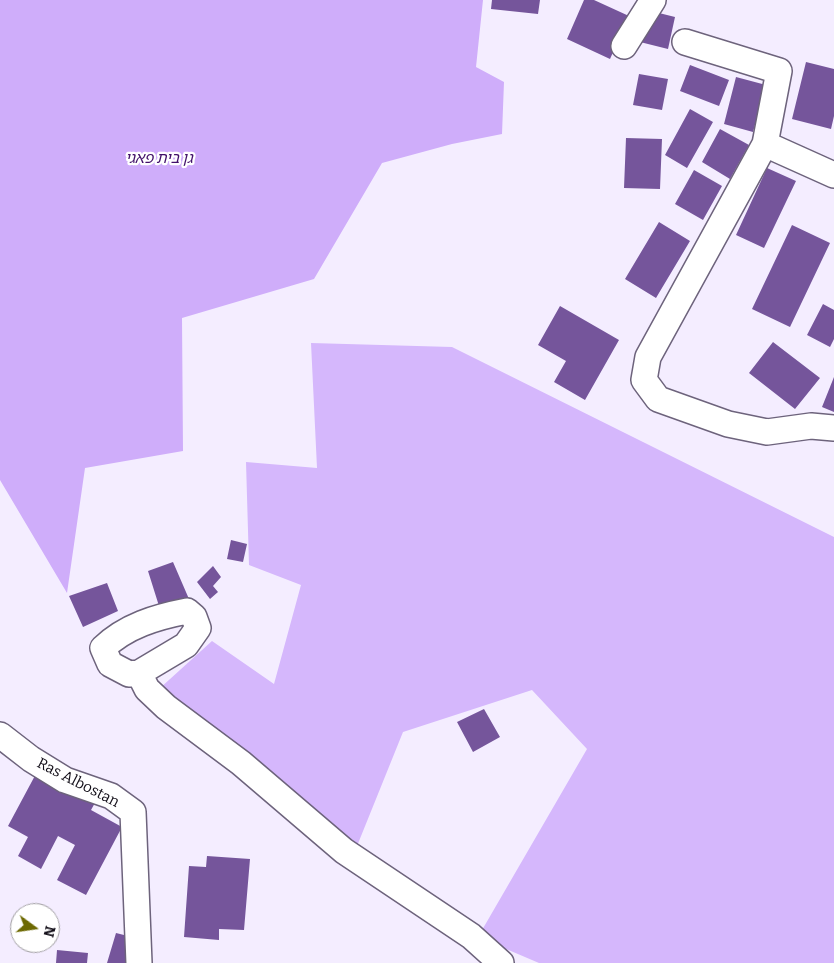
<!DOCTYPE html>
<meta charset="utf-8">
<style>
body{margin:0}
#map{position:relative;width:834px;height:963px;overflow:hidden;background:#f4edff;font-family:Bitter,serif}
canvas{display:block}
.north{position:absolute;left:10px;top:903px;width:50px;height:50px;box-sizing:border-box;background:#fff;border:1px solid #a09ea2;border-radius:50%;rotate:104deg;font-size:14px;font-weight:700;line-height:20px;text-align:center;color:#110d17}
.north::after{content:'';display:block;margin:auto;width:18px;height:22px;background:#6d6902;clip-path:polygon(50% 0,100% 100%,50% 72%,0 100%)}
</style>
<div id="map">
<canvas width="834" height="963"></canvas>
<div class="north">N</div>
</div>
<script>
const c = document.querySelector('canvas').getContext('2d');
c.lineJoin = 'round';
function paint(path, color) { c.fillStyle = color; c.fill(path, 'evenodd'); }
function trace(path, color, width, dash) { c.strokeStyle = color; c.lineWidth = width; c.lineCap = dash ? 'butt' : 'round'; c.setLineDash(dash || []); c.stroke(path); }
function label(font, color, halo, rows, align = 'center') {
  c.font = font + ' Bitter,"Noto Sans Hebrew",serif'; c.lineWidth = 4.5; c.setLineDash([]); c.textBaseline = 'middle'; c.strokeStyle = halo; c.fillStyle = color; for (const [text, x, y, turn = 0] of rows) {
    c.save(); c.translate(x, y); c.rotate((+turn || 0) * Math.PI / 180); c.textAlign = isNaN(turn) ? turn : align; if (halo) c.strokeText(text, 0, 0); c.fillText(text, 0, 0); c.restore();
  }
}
paint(new Path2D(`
 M 311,343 L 452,347 L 834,537 L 834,963 L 539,963 L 478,937 L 587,749 L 532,690 L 403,732 L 355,851 L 159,689 L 212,641 L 274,684 L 301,585 L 249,565 L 246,462 L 317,468 Z`), '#d5b7fc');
paint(new Path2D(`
 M 0,0 L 483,0 L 476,67 L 504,82 L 502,134 L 452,144 L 382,163 L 314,279 L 182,318 L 183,451 L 85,468 L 67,593 L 0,480 Z`), '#cfadfa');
paint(new Path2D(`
 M 492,0 L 540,0 L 538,14 L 491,9 Z
 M 584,0 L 594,0 L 629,16 L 610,59 L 567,39 Z
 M 647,10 L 675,17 L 668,49 L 640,42 Z
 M 806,62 L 834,69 L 834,116 L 831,129 L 792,119 Z
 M 690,65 L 729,80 L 719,106 L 680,91 Z
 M 639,74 L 668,79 L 662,110 L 633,105 Z
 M 736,77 L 766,85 L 753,132 L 724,124 Z
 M 690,109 L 713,122 L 687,168 L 665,155 Z
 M 720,129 L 749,145 L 730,179 L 702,162 Z
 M 626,138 L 662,139 L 660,189 L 624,188 Z
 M 767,168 L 796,181 L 764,248 L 736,235 Z
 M 694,170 L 722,186 L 703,220 L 675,204 Z
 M 659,222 L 690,241 L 656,298 L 625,279 Z
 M 792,225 L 830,243 L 790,327 L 752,309 Z
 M 823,304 L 834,310 L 834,339 L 830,347 L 807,335 Z
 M 560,306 L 619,340 L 585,400 L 554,382 L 566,361 L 538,345 Z
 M 773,342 L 820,378 L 795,409 L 749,373 Z
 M 834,377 L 834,412 L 822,407 Z
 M 231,540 L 247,544 L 243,562 L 227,559 Z
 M 173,562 L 189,599 L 159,606 L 148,571 Z
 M 213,566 L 221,577 L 213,586 L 218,592 L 210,599 L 197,582 Z
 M 107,583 L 118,611 L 83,627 L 69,596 Z
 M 484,709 L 500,737 L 473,752 L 457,722 Z
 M 38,770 L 96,801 L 91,810 L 122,827 L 86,895 L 57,880 L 75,845 L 58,836 L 41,869 L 18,856 L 28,837 L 8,826 Z
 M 207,856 L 250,859 L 244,930 L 219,929 L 219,940 L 184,937 L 189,866 L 206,867 Z
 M 116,933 L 132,937 L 125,963 L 107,963 Z
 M 57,950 L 88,953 L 87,963 L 56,963 Z`), '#75559b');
const minor = new Path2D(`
 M 685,42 L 779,71 L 765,144 L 648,357 L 644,380 L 658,399 L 728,424 L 767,432 L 811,426 L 834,428
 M 624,46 L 653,0
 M 765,144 L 834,175
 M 187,611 L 194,617 L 198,628 L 186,645 L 139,673 L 129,674 L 110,664 L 103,648 C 126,626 156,617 187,611 Z
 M 139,673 L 147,689 L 166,707 L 241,763 L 344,851 L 471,936 L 501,963
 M 0,735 L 31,759 L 65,780 L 111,796 L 133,812 L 139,963`);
trace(minor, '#6d637c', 28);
trace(minor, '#fff', 25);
label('italic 15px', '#42116a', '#fff', [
 ["גן בית פאגי",159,159]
]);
label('15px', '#110d17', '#fff', [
 ["Ras Albostan",78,783,27]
]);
</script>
